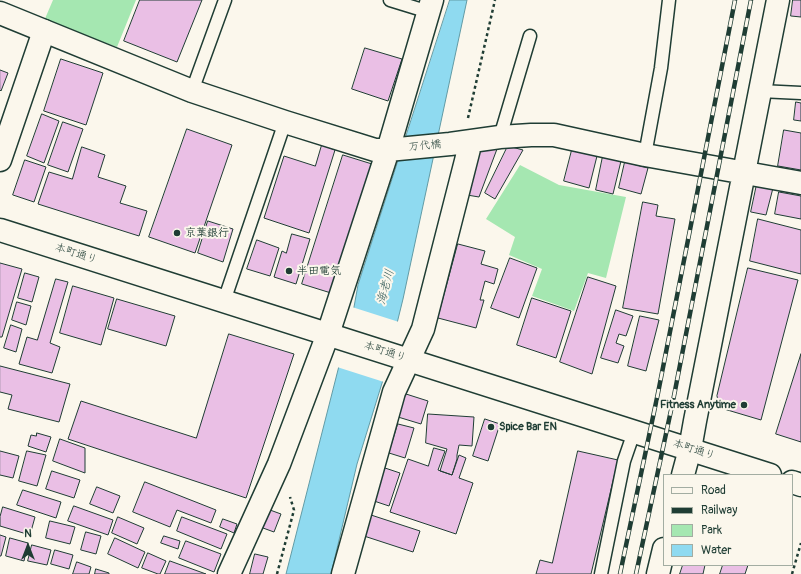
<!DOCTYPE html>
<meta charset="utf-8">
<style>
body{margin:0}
#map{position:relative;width:801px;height:574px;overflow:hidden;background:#fbf7ec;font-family:Pangolin,sans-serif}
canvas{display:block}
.legend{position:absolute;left:663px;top:474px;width:130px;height:92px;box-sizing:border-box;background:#fbf7ec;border:1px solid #a3ada2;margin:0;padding:5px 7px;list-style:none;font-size:12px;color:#1f3d34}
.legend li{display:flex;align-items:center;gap:8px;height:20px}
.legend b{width:20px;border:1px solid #a3ada2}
.north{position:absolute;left:8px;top:526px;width:40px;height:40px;-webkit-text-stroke:3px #fbf7ec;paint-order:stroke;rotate:0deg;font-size:11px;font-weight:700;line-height:16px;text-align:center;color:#1f3d34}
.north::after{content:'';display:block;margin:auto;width:14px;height:18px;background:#1f3d34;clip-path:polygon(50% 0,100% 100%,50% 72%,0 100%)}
</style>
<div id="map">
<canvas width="801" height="574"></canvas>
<ul class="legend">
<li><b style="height:5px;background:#fbf7ec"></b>Road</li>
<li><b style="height:5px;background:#1f3d34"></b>Railway</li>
<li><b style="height:11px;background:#a5e7b1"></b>Park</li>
<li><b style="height:11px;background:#8fdaf0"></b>Water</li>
</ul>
<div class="north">N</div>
</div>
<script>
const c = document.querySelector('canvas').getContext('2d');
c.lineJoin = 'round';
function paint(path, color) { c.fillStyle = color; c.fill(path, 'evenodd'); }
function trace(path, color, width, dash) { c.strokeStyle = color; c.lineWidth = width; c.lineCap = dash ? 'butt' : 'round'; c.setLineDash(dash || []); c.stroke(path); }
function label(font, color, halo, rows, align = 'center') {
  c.font = font + ' Pangolin,"Klee One",sans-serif'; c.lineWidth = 4; c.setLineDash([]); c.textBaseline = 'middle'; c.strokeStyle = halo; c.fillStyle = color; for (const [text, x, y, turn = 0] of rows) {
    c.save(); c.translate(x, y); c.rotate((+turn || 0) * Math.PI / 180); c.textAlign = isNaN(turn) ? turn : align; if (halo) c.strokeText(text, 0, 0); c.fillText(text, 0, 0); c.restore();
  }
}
paint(new Path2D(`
 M 53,0 L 136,0 L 117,47 L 44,21 Z
 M 520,165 L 559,185 L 626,197 L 606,278 L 588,273 L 574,311 L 532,296 L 542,269 L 509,255 L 515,237 L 486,219 Z`), '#a5e7b1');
const water = new Path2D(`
 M 450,0 L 467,0 L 403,299 L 383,380 L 357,464 L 331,574 L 286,574 L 354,307 L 358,285 Z`);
paint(water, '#8fdaf0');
trace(water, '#629ba5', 1);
paint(new Path2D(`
 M 352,307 L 399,322 L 384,382 L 337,367 Z`), '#fbf7ec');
const building = new Path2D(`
 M 140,0 L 202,0 L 177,62 L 124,41 Z
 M 793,0 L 801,0 L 801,17 L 791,16 Z
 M 365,48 L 402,59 L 388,101 L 352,89 Z
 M 61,59 L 103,73 L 86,125 L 44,111 Z
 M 0,70 L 8,73 L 1,91 L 0,90 Z
 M 796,102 L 801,103 L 801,121 L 794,120 Z
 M 42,114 L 59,121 L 44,163 L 27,156 Z
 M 63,122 L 83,129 L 68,172 L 48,165 Z
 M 187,129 L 232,145 L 195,253 L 149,237 Z
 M 784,130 L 801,133 L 801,170 L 778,166 Z
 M 322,145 L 335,150 L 309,233 L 264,218 L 284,156 L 315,166 Z
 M 508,146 L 523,150 L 495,199 L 485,193 Z
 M 82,147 L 105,155 L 98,177 L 126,186 L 120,203 L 147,211 L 139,236 L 38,204 L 49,172 L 72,179 Z
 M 479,147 L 497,149 L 479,197 L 467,195 Z
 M 572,150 L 597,156 L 589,188 L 564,181 Z
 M 343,155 L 372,164 L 331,293 L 302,284 Z
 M 603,156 L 621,161 L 613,194 L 596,190 Z
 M 25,160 L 46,167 L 34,202 L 13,195 Z
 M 625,162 L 648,168 L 641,194 L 619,188 Z
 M 757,184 L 773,188 L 766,215 L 751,212 Z
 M 779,192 L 801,196 L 801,219 L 775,214 Z
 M 643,202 L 658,205 L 656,216 L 675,219 L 658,314 L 623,308 Z
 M 758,219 L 801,230 L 801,274 L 750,261 Z
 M 208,221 L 233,229 L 223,262 L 198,253 Z
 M 292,234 L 310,239 L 296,284 L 274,277 L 282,251 L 286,253 Z
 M 257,240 L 279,248 L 270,276 L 247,269 Z
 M 458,244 L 485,251 L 481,264 L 498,269 L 494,284 L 485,281 L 480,300 L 484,300 L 476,328 L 438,318 Z
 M 510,258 L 537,268 L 519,318 L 491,308 Z
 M 0,263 L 22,269 L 2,337 L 0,337 Z
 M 748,268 L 798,280 L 761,420 L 724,409 L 720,405 L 718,401 L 717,396 Z
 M 25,273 L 39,277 L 32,302 L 18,298 Z
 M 588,277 L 616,286 L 592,374 L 560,362 Z
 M 56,279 L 68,282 L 50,343 L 60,347 L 52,373 L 19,364 L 27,337 L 37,340 Z
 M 73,286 L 114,298 L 101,345 L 60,333 Z
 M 532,298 L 571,311 L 556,358 L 517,345 Z
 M 117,299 L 175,316 L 166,346 L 108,329 Z
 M 17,302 L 31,306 L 26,325 L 12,320 Z
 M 616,310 L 633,316 L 626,336 L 619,334 L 616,343 L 624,346 L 618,363 L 601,358 Z
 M 640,316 L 659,320 L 646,371 L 628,366 Z
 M 11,325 L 22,329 L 16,352 L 4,348 Z
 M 229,334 L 294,354 L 246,498 L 68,439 L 81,401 L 196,438 Z
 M 801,354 L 801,442 L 776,434 Z
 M 0,366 L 70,384 L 59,422 L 8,409 L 12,395 L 0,392 Z
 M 406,394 L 428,401 L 421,424 L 398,417 Z
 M 428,414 L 474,417 L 472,446 L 459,445 L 457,455 L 457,459 L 452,475 L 440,471 L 447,449 L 426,443 Z
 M 485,419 L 500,424 L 488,461 L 473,456 Z
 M 398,424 L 414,428 L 405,458 L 389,453 Z
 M 37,433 L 51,437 L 46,452 L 28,446 L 31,435 L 36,436 Z
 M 60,439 L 85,448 L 85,473 L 53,461 Z
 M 434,448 L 445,451 L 438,470 L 452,475 L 459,455 L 466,458 L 459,478 L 473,483 L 456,534 L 390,512 L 408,459 L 428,466 Z
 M 0,451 L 19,456 L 13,478 L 0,475 Z
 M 27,451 L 46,455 L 37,486 L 19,481 Z
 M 578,451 L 618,460 L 591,574 L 536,574 L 540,560 L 552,563 Z
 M 385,468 L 400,473 L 389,506 L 374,501 Z
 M 52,471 L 80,480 L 74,498 L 46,489 Z
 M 145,482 L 216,510 L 211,523 L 177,510 L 170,527 L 133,512 Z
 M 97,487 L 120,496 L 113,513 L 90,504 Z
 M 23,490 L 61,502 L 56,518 L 17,505 Z
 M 74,506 L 113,520 L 108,535 L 68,521 Z
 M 3,507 L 35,517 L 30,535 L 0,526 L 0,517 Z
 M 270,510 L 281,514 L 274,532 L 263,528 Z
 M 371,515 L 420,531 L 413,552 L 364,536 Z
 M 118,517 L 144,528 L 137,544 L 112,533 Z
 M 182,517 L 227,534 L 221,549 L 177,531 Z
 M 223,519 L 237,524 L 234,533 L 220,527 Z
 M 50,521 L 75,527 L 70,544 L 46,538 Z
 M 86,532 L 101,536 L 96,554 L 81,550 Z
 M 0,535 L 6,537 L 1,556 L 0,556 Z
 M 164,536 L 180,541 L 178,549 L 161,543 Z
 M 10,538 L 28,543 L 24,561 L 6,556 Z
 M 115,538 L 145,552 L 138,568 L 108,554 Z
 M 186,541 L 221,554 L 214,572 L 179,558 Z
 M 32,545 L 51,550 L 47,565 L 28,561 Z
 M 55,550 L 73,555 L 69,569 L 51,564 Z
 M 148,553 L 166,561 L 160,574 L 158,574 L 142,568 Z
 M 255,554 L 268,557 L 263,574 L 250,574 Z
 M 170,561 L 206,574 L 165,574 Z
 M 77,562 L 91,567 L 89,574 L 73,574 Z
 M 683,565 L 705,565 L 703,574 L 680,574 Z
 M 723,565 L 748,565 L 745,574 L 720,574 Z
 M 96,569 L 109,573 L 109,574 L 95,574 Z`);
paint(building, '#eabfe5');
trace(building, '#1f3d34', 1);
const lane = new Path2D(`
 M 390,0 L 429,12
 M 192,91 L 225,0
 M 760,91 L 801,93
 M 500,137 L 530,36
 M 645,155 L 661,68 L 669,0
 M 224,301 L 285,122
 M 601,574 L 624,461 L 634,432`);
const street = new Path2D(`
 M 0,13 L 192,91 L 285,122 L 375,150 L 388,150 L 450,144 L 500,137 L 531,135 L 554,135 L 645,155 L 801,183
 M 683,475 L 690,449 L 695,421 L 778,0
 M 229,574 L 279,464 L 328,334 L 388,150 L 432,0
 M 343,574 L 394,392 L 423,329 L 471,141
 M 658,574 L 664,549`);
const secondary = new Path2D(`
 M 0,160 L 44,31
 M 0,230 L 770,475
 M 792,482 L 801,485`);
trace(lane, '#1f3d34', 15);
trace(street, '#1f3d34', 25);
trace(secondary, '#1f3d34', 25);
trace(new Path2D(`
 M 468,118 L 495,0
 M 277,574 L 294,510 L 290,497
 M 792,574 L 801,543`), '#1f3d34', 2.5, [3, 3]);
trace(lane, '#fbf7ec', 12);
trace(street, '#fbf7ec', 22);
trace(secondary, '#fbf7ec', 22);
const rail = new Path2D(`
 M 620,574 L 658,393 L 735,0
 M 636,574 L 673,401 L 751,0`);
trace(rail, '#1f3d34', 4.5);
trace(rail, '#fbf7ec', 3, [9]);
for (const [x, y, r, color] of [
 [177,233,4,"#1f3d34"],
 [289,271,4,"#1f3d34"],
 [744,405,4,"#1f3d34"],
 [491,427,4,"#1f3d34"]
]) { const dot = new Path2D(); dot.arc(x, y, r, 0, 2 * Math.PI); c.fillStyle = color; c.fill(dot); trace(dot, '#fbf7ec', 1.5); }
label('11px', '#1f3d34', '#fbf7ec', [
 ["万代橋",425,146,-5],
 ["本町通り",76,254,18],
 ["本町通り",385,352,18],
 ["本町通り",694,450,18]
]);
label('bold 11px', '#1f3d34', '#fbf7ec', [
 ["京葉銀行",185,233],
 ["半田電気",297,271],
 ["Fitness Anytime",736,405,"right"],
 ["Spice Bar EN",499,427]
], 'left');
label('italic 12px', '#355c5a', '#fbf7ec', [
 ["海老川",386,287,-75]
]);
</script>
